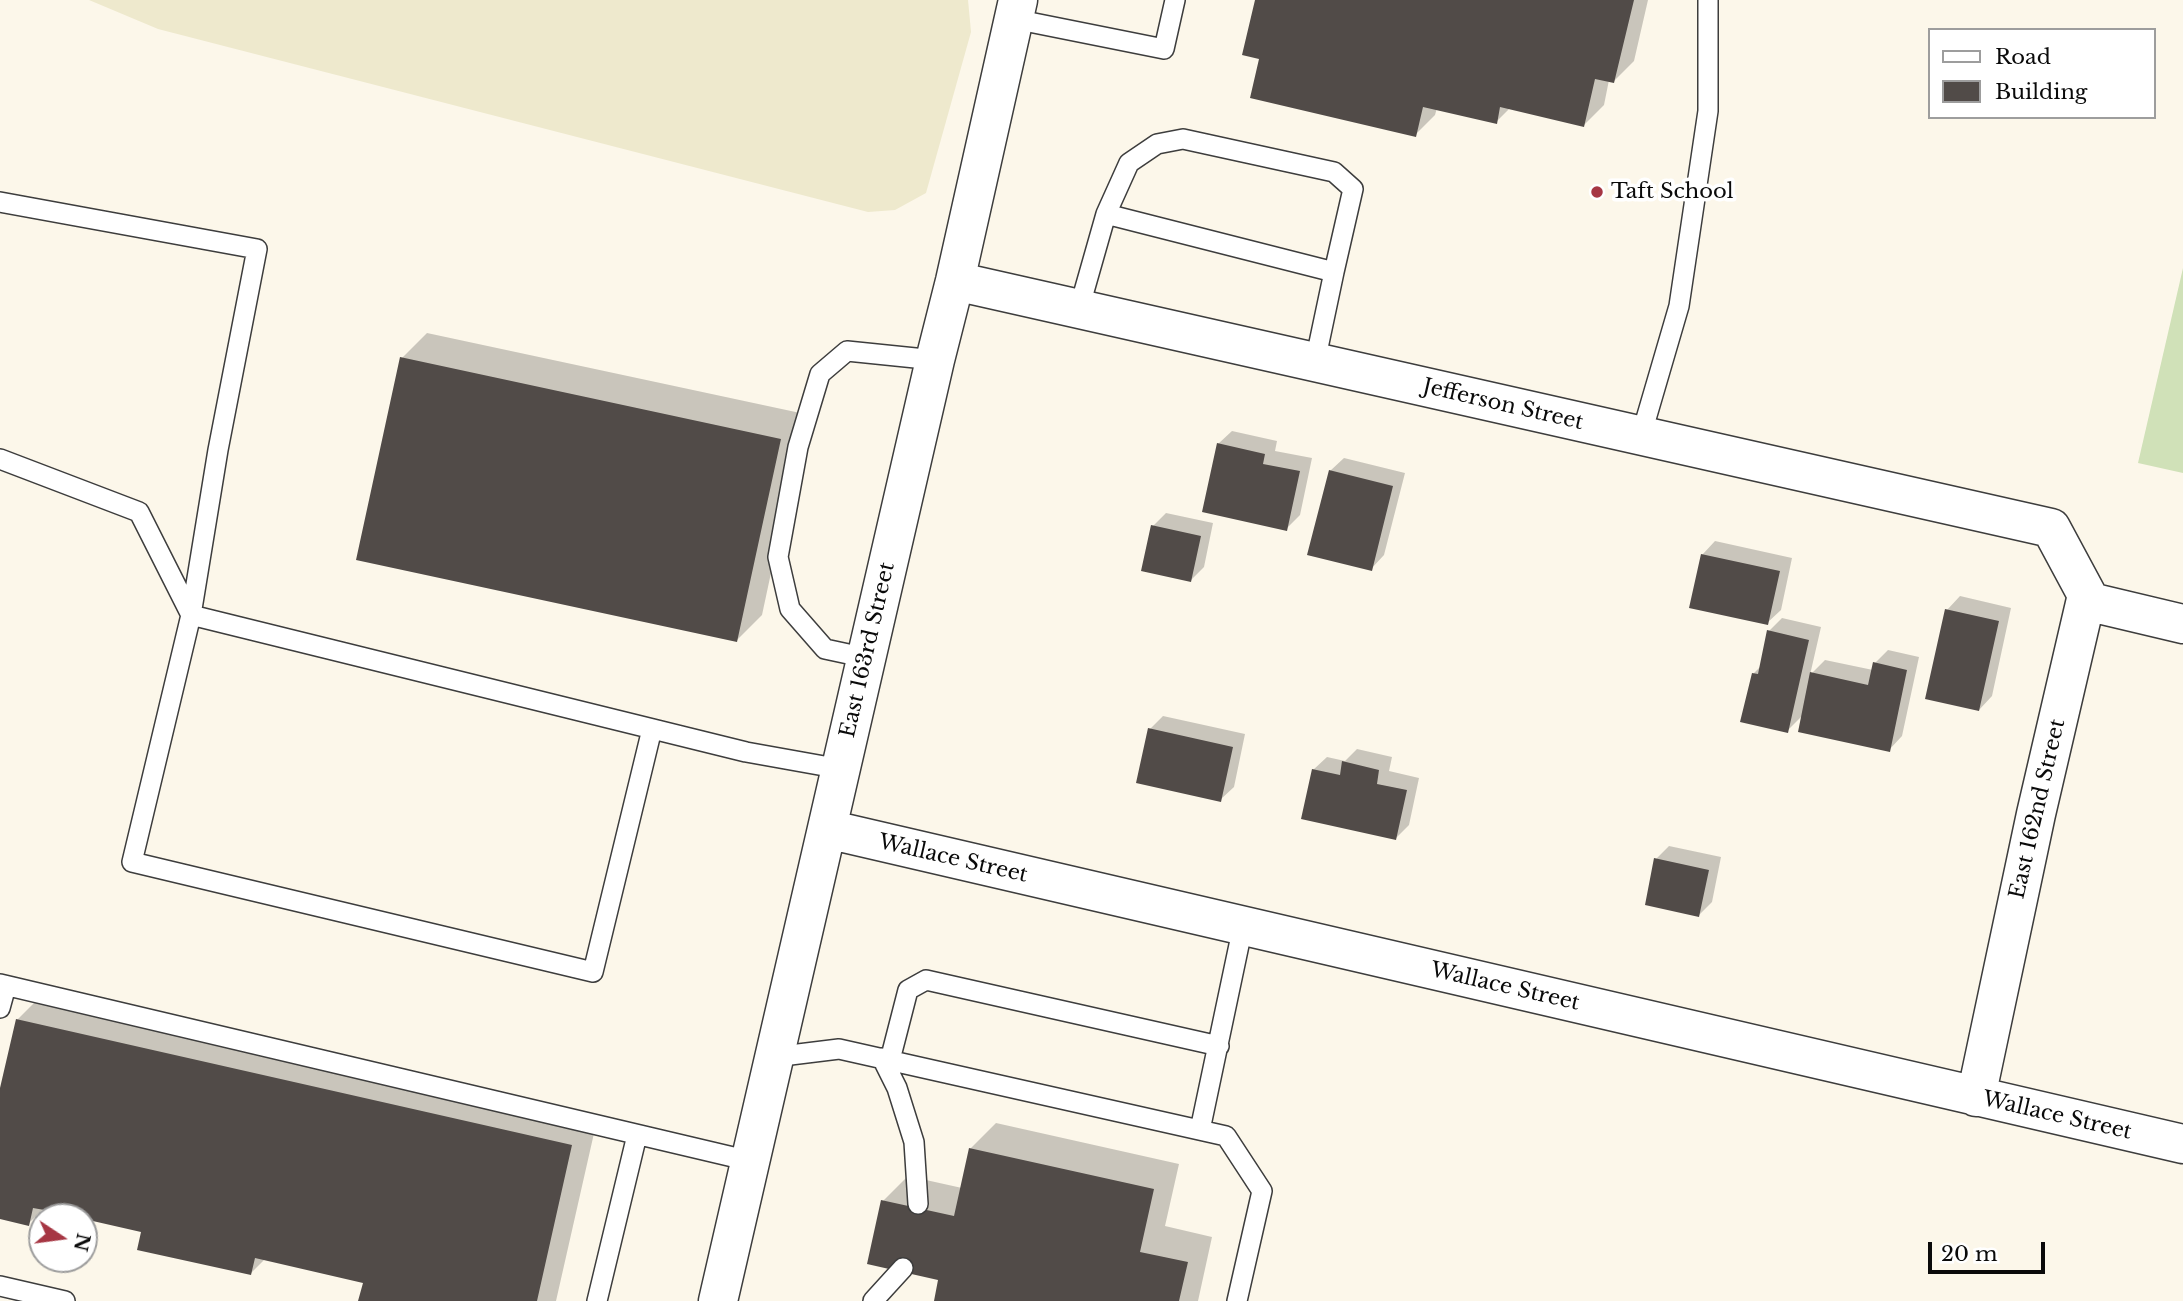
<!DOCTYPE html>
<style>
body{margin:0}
#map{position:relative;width:2183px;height:1301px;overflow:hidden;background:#fcf7ea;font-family:"Libre Baskerville",serif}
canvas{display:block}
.legend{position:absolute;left:1928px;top:28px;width:228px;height:91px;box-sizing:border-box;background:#fff;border:2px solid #9d9d9d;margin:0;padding:9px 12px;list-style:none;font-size:21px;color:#0a0a0a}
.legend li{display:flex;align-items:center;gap:14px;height:35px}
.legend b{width:35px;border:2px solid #9d9d9d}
.north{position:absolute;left:28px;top:1203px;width:70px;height:70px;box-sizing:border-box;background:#fff;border:2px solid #9d9d9d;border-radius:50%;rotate:103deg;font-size:19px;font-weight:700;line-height:28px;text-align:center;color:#0a0a0a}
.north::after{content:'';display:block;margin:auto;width:24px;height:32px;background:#a63643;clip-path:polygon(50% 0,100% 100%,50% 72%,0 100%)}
.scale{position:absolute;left:1928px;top:1242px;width:117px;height:32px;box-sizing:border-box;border:4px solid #0a0a0a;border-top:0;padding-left:9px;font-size:21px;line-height:24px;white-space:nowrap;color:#0a0a0a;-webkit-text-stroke:5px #fff;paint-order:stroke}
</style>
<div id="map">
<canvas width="2183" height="1301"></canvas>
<ul class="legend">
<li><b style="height:9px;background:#fff"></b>Road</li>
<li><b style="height:19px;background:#514b48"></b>Building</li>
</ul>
<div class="north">N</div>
<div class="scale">20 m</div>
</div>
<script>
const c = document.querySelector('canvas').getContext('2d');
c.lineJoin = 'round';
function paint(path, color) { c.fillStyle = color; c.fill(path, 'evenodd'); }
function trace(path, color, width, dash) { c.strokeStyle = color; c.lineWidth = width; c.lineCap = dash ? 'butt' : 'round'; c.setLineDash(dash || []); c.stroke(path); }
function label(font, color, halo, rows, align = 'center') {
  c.font = font + ' "Libre Baskerville",serif'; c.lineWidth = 7; c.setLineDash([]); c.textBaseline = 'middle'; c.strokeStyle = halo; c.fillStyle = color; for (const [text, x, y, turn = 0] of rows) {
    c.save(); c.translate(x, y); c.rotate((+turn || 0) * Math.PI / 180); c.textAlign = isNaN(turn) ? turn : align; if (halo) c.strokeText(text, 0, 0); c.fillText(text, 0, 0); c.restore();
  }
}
paint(new Path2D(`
 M 89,0 L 968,0 L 971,32 L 926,193 L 895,210 L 868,212 L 158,29 Z`), '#eee9cd');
paint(new Path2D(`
 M 2183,268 L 2183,473 L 2138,463 Z`), '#d0e1b8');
paint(new Path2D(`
 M 1256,0 L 1648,0 L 1634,61 L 1614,81 L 1609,80 L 1604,105 L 1584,125 L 1510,108 L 1496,122 L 1437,108 L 1435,115 L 1415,135 L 1261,58 Z
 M 427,333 L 805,414 L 762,615 L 737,640 L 402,358 Z
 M 1232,431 L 1277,441 L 1275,451 L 1312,458 L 1300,515 L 1286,529 L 1218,444 Z
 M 1344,458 L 1405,473 L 1384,555 L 1371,569 L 1330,471 Z
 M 1166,513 L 1213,523 L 1204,567 L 1191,580 L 1153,526 Z
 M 1715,541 L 1792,558 L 1781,610 L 1767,623 L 1702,555 Z
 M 1960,596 L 2011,608 L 1992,696 L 1979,710 L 1947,610 Z
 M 1782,618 L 1821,627 L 1810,675 L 1825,660 L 1873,670 L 1875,663 L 1888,650 L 1919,657 L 1902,736 L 1889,750 L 1803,715 L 1787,731 L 1753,674 L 1762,665 L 1769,631 Z
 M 1163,716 L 1245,734 L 1234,787 L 1220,800 L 1150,729 Z
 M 1357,749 L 1392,757 L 1389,771 L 1419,778 L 1409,825 L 1396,838 L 1313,770 L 1327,757 L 1345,761 Z
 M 1669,846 L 1721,857 L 1712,902 L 1699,915 L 1656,859 Z
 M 43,994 L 597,1120 L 556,1301 L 366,1301 L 365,1281 L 265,1259 L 251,1273 L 144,1231 L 84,1217 L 44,1208 L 28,1224 L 0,1218 L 0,1096 L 17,1020 Z
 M 996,1123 L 1179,1164 L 1165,1226 L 1212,1237 L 1198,1301 L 935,1301 L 940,1279 L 883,1201 L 908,1176 L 962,1188 L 970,1149 Z`), '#0003');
paint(new Path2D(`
 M 1255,0 L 1634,0 L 1614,83 L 1595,79 L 1584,127 L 1500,107 L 1497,124 L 1423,107 L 1416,137 L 1250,98 L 1259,59 L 1242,55 Z
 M 400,357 L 781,439 L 737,642 L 356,560 Z
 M 1217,443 L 1265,454 L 1263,464 L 1300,471 L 1287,531 L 1202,512 Z
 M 1329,470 L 1393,486 L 1372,571 L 1307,555 Z
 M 1151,525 L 1201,536 L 1191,582 L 1141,571 Z
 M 1701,554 L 1780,571 L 1768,625 L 1689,608 Z
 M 1945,609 L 1999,621 L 1979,711 L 1925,699 Z
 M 1767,630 L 1809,640 L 1788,733 L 1740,722 L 1752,673 L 1758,674 Z
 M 1873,662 L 1907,670 L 1890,752 L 1798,732 L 1810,672 L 1868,685 Z
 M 1148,728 L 1233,747 L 1221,802 L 1136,783 Z
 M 1342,761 L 1379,770 L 1377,784 L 1407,790 L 1396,840 L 1301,819 L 1312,769 L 1340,775 Z
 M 1654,858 L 1709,870 L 1699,917 L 1645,905 Z
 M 16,1019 L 572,1145 L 537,1301 L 358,1301 L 363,1283 L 255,1258 L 251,1275 L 137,1250 L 141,1232 L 84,1219 L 84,1217 L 33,1208 L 29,1226 L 0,1219 L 0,1088 Z
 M 969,1148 L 1154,1189 L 1140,1252 L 1188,1262 L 1179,1301 L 934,1301 L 938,1280 L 867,1264 L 881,1200 L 954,1216 Z`), '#514b48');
const lane = new Path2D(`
 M 1014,19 L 1164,49 L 1175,0
 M 0,202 L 257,249 L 218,450 L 191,615 L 132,862 L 593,972 L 652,729
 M 1106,214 L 1129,163 L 1157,144 L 1183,139 L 1334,172 L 1353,189 L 1334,272
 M 1079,309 L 1106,214 L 1334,272 L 1315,362
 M 1641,436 L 1679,306 L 1708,111 L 1708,0
 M 0,459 L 139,512 L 191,615 L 746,752 L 841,769
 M 867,658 L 825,649 L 790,609 L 778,557 L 798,447 L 820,374 L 847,351 L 935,360
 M 0,984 L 750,1161
 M 0,1008 L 6,986
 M 774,1057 L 839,1049 L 1226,1136 L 1262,1191 L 1237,1301
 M 882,1058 L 897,1088 L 914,1142 L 918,1204
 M 890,1060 L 908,990 L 926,980 L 1219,1046
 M 1200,1130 L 1243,926
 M 0,1286 L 65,1301
 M 597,1301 L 637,1135
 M 873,1301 L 903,1268`);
const street = new Path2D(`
 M 955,281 L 2051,528 L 2087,595 L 2036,814 L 1976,1097
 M 2086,601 L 2183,624
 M 827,829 L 2183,1144
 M 718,1301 L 935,360 L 955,281 L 1018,0`);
trace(lane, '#3d3d3d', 22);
trace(street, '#3d3d3d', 41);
trace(lane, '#fff', 19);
trace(street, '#fff', 38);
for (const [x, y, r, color] of [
 [1597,192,7,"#a63643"]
]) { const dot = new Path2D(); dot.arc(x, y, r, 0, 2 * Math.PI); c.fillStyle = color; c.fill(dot); trace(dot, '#fff', 2.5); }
label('21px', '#0a0a0a', '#fff', [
 ["Taft School",1611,192]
], 'left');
label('21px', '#0a0a0a', '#fff', [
 ["Jefferson Street",1503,405,13],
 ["East 163rd Street",868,650,-77],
 ["East 162nd Street",2038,809,-77],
 ["Wallace Street",953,859,13],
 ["Wallace Street",1505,987,13],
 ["Wallace Street",2057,1116,13]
]);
</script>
